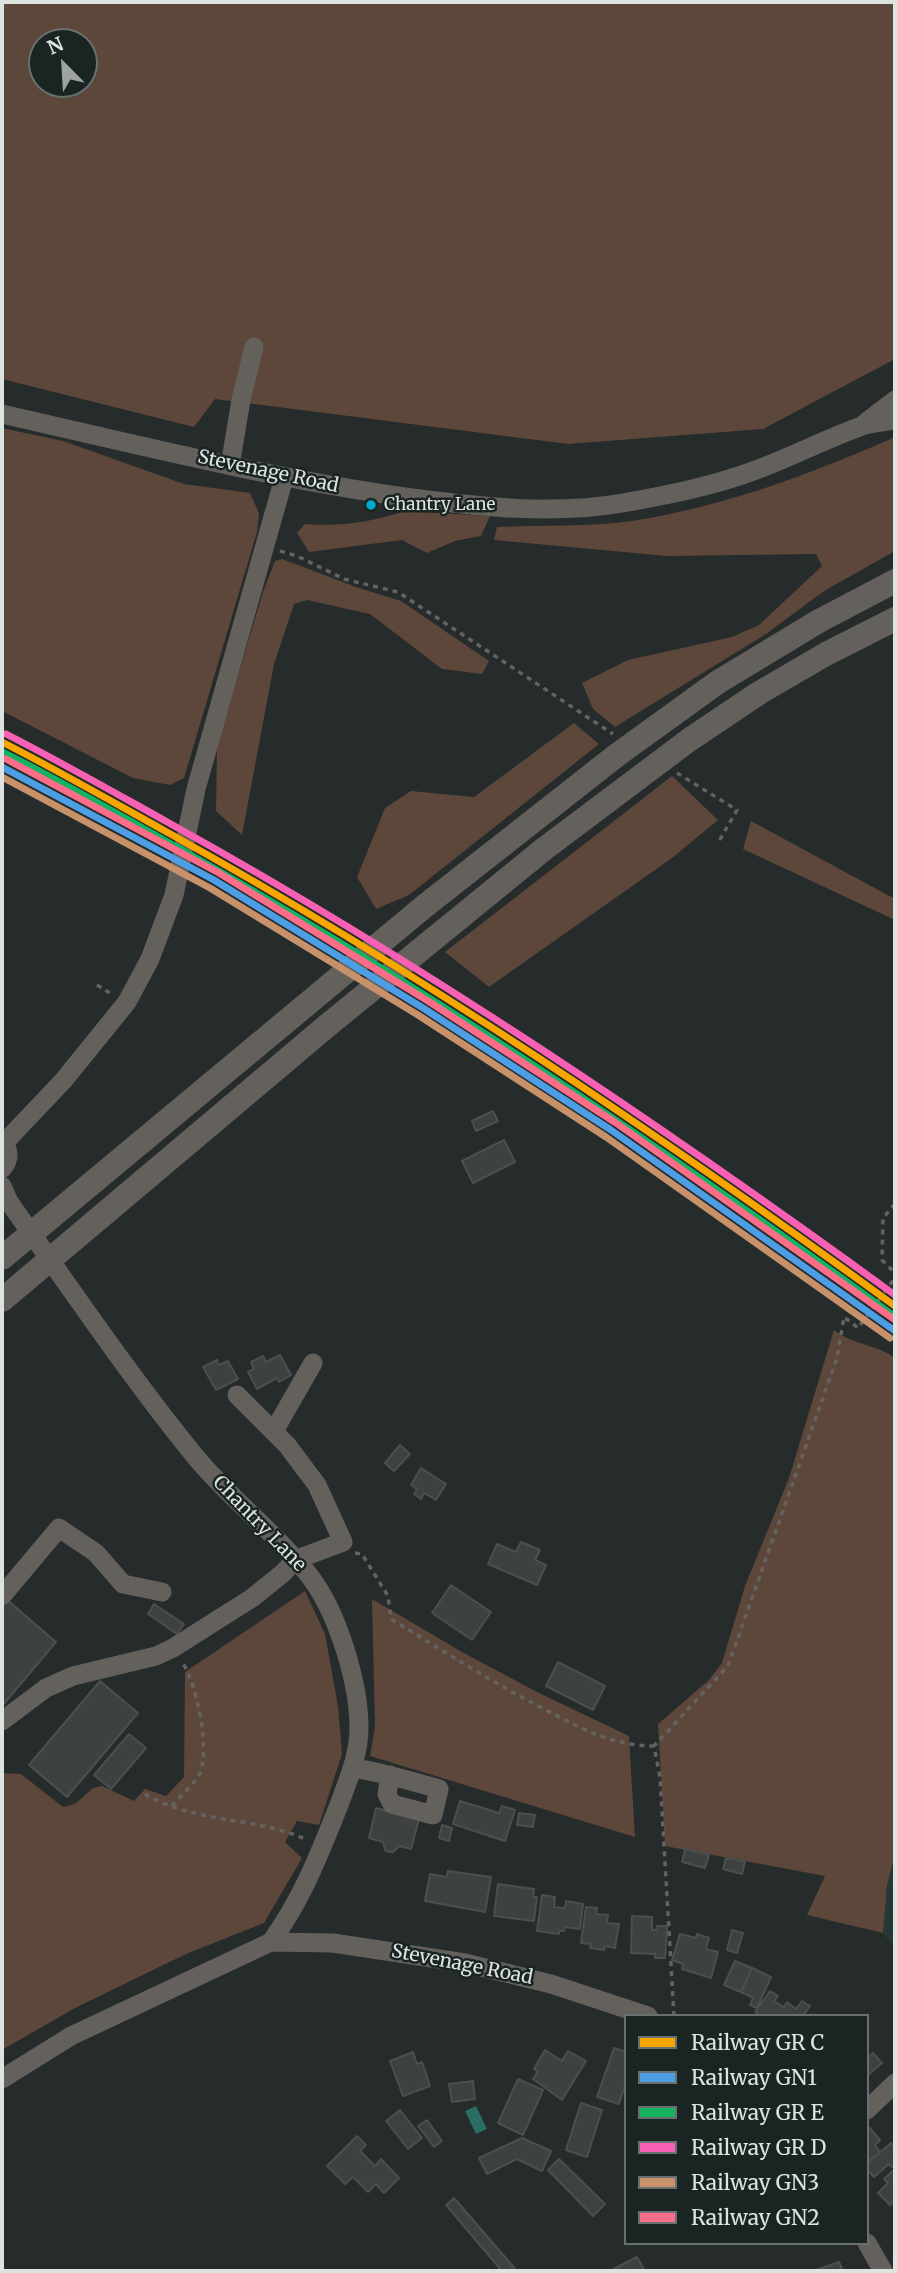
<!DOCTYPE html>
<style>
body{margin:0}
#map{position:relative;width:897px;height:2273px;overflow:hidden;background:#262b2b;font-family:Merriweather,serif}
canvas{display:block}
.frame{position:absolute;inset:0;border:4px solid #dce3e1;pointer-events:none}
.legend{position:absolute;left:624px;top:2014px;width:245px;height:231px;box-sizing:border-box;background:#1a2523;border:2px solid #68716f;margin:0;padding:9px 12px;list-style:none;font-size:21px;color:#dce3e1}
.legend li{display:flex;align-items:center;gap:14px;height:35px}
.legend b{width:35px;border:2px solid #68716f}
.north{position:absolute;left:28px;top:28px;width:70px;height:70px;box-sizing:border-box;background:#1a2523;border:2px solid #68716f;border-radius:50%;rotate:336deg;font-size:19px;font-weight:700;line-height:28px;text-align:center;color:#dce3e1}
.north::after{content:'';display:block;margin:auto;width:24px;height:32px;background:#9ca3a1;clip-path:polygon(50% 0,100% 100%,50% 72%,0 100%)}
</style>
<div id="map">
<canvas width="897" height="2273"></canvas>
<div class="frame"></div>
<ul class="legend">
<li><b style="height:9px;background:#f7a600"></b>Railway GR C</li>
<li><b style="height:9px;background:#4d9ee5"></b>Railway GN1</li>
<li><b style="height:9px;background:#13b361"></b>Railway GR E</li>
<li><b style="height:9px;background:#f860b3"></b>Railway GR D</li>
<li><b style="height:9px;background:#c7916a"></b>Railway GN3</li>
<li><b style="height:9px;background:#fb6d88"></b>Railway GN2</li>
</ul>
<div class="north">N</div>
</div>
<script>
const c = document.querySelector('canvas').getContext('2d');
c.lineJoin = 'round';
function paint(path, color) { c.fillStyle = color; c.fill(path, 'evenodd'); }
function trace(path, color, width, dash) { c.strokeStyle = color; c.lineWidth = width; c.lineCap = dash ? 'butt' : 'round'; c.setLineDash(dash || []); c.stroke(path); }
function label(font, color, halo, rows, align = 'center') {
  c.font = font + ' Merriweather,serif'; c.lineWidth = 5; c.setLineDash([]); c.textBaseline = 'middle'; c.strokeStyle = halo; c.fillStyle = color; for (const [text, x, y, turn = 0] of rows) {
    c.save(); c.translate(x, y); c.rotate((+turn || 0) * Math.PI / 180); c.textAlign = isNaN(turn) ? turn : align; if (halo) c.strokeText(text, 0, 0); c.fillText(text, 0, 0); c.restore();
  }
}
paint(new Path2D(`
 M 895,1854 L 895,1949 L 883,1933 L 887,1886 Z`), '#263835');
paint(new Path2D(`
 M 2,2 L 895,2 L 895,359 L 763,429 L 568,444 L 215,399 L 194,427 L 2,379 ZM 42,42 L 84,42 L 84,84 L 42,84 Z
 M 2,428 L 63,441 L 184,484 L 250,493 L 259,513 L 257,532 L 184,778 L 170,785 L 133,778 L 2,711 Z
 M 895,437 L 895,551 L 824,591 L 766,634 L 615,727 L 593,709 L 582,683 L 628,660 L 732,637 L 759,625 L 822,566 L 816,554 L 667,556 L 494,540 L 497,527 C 539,525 590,527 631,521 C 723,507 811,474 895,437 Z
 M 405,511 L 490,516 L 481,536 L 455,541 L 427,553 L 402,540 L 309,552 L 297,533 L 305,524 C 340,527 372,522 405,511 Z
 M 282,559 L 356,587 L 401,601 L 489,661 L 482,674 L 442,669 L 370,614 L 307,600 L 294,604 L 274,664 L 242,835 L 216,811 L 217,746 L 263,592 L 275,561 Z
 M 574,723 L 599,744 L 409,895 L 376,909 L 357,877 L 385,808 L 411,791 L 474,797 Z
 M 672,776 L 718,820 L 672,858 L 489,987 L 445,952 Z
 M 751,821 L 895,899 L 895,920 L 743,849 Z
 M 834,1330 C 853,1345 876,1344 895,1358 L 895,1854 L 887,1886 L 883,1933 L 807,1915 L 825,1876 L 665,1846 L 658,1724 L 709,1680 L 722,1663 L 745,1586 L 789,1478 Z
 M 305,1591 L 325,1634 L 338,1706 L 342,1754 L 319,1825 L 297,1821 L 285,1842 L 302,1858 L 264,1923 L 186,1954 L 75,2008 L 2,2050 L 2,1773 L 21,1774 L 63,1807 L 75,1804 L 93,1788 L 102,1786 L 134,1801 L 145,1789 L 166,1796 L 184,1777 L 185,1672 Z
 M 372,1599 L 462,1652 L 539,1693 L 629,1736 L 635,1837 L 370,1756 L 375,1727 Z`), '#5d473a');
paint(new Path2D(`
 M 476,2106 L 487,2129 L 476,2134 L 465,2111 Z`), '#2c6d63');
const building = new Path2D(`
 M 493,1111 L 498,1121 L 476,1131 L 472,1121 Z
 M 504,1140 L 515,1162 L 473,1183 L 462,1161 Z
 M 280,1355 L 291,1375 L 279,1382 L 277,1378 L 257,1389 L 248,1372 L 254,1369 L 251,1362 L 263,1356 L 266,1362 Z
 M 217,1360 L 219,1365 L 228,1361 L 238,1379 L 216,1390 L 203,1367 Z
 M 400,1445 L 410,1454 L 394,1471 L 385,1463 Z
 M 421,1468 L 446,1484 L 436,1500 L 424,1493 L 421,1499 L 414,1494 L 417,1489 L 411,1485 Z
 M 521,1542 L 540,1550 L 535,1560 L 546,1565 L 537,1585 L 488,1564 L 497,1544 L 516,1552 Z
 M 451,1585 L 491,1612 L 472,1640 L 432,1613 Z
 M 5,1598 L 56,1642 L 2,1706 L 2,1601 Z
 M 154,1604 L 184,1624 L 177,1634 L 148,1614 Z
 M 558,1662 L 605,1686 L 593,1710 L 546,1686 Z
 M 100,1681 L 138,1713 L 67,1797 L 29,1765 Z
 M 129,1734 L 146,1748 L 111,1789 L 94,1775 Z
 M 460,1801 L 499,1813 L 502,1806 L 515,1810 L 505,1841 L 453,1824 Z
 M 376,1808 L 419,1819 L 411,1849 L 399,1846 L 393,1852 L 389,1852 L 385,1850 L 383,1842 L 369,1838 Z
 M 519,1813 L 535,1815 L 533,1827 L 517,1825 Z
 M 442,1825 L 452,1828 L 449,1841 L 439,1838 Z
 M 685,1849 L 709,1855 L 705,1868 L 682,1862 Z
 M 726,1858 L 745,1862 L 742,1874 L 723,1869 Z
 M 448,1871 L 491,1877 L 485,1912 L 425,1901 L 430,1874 L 447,1877 Z
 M 498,1884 L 534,1889 L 533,1897 L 537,1897 L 534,1921 L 494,1916 Z
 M 542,1895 L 555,1897 L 554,1907 L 565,1908 L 566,1901 L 583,1904 L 580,1929 L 565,1927 L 564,1931 L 559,1931 L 559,1934 L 537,1931 Z
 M 586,1907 L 597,1908 L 596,1914 L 608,1915 L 607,1923 L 619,1924 L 615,1948 L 605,1946 L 604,1950 L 590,1948 L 591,1944 L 581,1943 Z
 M 632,1916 L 652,1917 L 652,1930 L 656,1930 L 657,1926 L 667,1926 L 665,1958 L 655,1958 L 655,1954 L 631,1953 Z
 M 732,1930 L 743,1933 L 737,1953 L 727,1950 Z
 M 680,1934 L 696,1938 L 697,1934 L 709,1938 L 706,1949 L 718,1952 L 711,1978 L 682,1969 L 683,1964 L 672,1960 Z
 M 735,1961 L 752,1968 L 741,1992 L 724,1985 Z
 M 752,1968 L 771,1977 L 757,2008 L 750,2005 L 753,1998 L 741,1992 Z
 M 770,1991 L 778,1996 L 774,2001 L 784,2007 L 787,2002 L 796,2009 L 802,2001 L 810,2006 L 803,2016 L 761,2016 L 755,2012 Z
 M 614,2048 L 626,2052 L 626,2082 L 619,2104 L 597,2097 Z
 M 545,2050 L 562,2061 L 568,2051 L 586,2061 L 562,2100 L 533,2079 L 538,2071 L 534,2069 Z
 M 413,2052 L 417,2064 L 422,2062 L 430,2086 L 403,2096 L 390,2061 Z
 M 873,2053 L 882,2063 L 867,2076 L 867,2059 Z
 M 518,2079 L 543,2090 L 523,2135 L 498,2123 Z
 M 473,2081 L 475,2099 L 452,2102 L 449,2084 Z
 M 581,2103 L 602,2110 L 587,2157 L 566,2150 Z
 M 400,2110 L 422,2138 L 408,2149 L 386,2121 Z
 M 427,2120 L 442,2141 L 434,2147 L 418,2126 Z
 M 870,2128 L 880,2140 L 875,2145 L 880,2152 L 867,2163 L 867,2130 Z
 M 357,2136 L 366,2145 L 360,2151 L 375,2166 L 381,2159 L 399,2178 L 384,2193 L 376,2184 L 368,2192 L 353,2177 L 345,2184 L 327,2166 Z
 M 522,2138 L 551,2151 L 542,2171 L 517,2159 L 487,2174 L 479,2158 Z
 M 891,2143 L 895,2149 L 895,2164 L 892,2167 L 889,2164 L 874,2177 L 867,2169 L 867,2163 Z
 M 559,2159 L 605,2204 L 593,2216 L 548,2170 Z
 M 895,2169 L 895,2200 L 890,2205 L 878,2193 L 888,2183 L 884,2179 Z
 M 454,2198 L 517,2271 L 502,2271 L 446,2205 Z
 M 637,2257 L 644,2269 L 640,2271 L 610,2271 Z
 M 839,2262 L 843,2271 L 813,2271 Z`);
paint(building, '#3d4241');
trace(building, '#4a4f4f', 2);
trace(new Path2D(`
 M 280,551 L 297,556 L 344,579 L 398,592 L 613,734
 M 677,773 L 737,810 L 719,841
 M 97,985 L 113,995
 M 895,1204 L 883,1218 L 882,1260 L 895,1273
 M 355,1553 L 362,1554 L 388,1596 L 391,1619 C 442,1650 491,1682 544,1709 C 580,1728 613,1746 654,1746
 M 145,1794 C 194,1824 257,1816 307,1840
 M 172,1806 C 180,1796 195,1784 200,1773 C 210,1748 197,1684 182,1662
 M 674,2016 L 660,1777 L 654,1746 L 728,1666 L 837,1358 L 844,1317 L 858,1328 L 895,1278`), '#656361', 3.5, [5, 5]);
trace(new Path2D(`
 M 2,414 C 138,445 273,479 412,498 C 481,507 553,515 623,503 C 667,495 714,486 756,470 C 791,457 824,440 859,427 C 870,423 883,422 895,420
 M 865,423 L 895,400
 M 230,466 L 241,400 L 254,347
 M 2,1141 C 10,1150 10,1160 2,1169
 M 4,1143 L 63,1081 L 127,1002 L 150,959 L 174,895 L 196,789 L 284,478
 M 2,1186 L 9,1202 C 70,1287 128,1374 194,1455 C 229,1498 274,1531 308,1574 C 337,1610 359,1682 359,1728 C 359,1755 348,1780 339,1805 C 320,1853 302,1899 271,1942
 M 274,1431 L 313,1363
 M 2,1596 L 59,1528 L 96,1553 L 123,1584 L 162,1592
 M 2,1721 L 46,1688 L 73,1676 L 156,1656 L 173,1648 L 252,1598 L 283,1573 L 295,1560 L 343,1542 L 317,1485 L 287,1445 L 237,1395
 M 353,1768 C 382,1772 410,1781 439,1789 L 433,1815 L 392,1804 L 387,1794 L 390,1775
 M 2,2079 L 71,2036 L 271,1942 L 333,1943 L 465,1963 L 551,1984 L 648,2016
 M 867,2110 L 895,2083
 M 867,2243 L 883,2271`), '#64615d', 19);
trace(new Path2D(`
 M 2,1258 L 426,905 L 617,755 L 718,682 L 819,621 L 895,581
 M 2,1300 L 328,1025 L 544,849 L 689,740 L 759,693 L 826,654 L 895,619`), '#64615d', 24);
trace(new Path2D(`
 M 2,742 C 57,770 111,801 165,831 C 420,972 660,1135 895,1306`), '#f7a600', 7);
trace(new Path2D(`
 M 2,767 L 214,880 L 423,1008 L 611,1130 L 895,1331`), '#4d9ee5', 7);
trace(new Path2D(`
 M 2,752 C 57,779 110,810 164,840 C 417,981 656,1143 890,1313`), '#13b361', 7);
trace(new Path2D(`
 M 6,734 C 61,762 115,793 169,823 C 422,963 661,1125 895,1295`), '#f860b3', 7);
trace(new Path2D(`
 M 2,777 L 210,888 L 418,1015 L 606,1137 L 890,1338`), '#c7916a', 7);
trace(new Path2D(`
 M 6,759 L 219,873 L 428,1001 L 616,1123 L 895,1320`), '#fb6d88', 7);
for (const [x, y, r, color] of [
 [371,505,6,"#00a9ce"]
]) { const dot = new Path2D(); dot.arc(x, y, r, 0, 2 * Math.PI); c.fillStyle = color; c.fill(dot); trace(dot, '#1a2523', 2.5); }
label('17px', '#dce3e1', '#1a2523', [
 ["Chantry Lane",384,505]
], 'left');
label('19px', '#dce3e1', '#1a2523', [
 ["Stevenage Road",268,472,12],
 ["Chantry Lane",259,1524,46],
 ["Stevenage Road",462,1965,11]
]);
</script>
